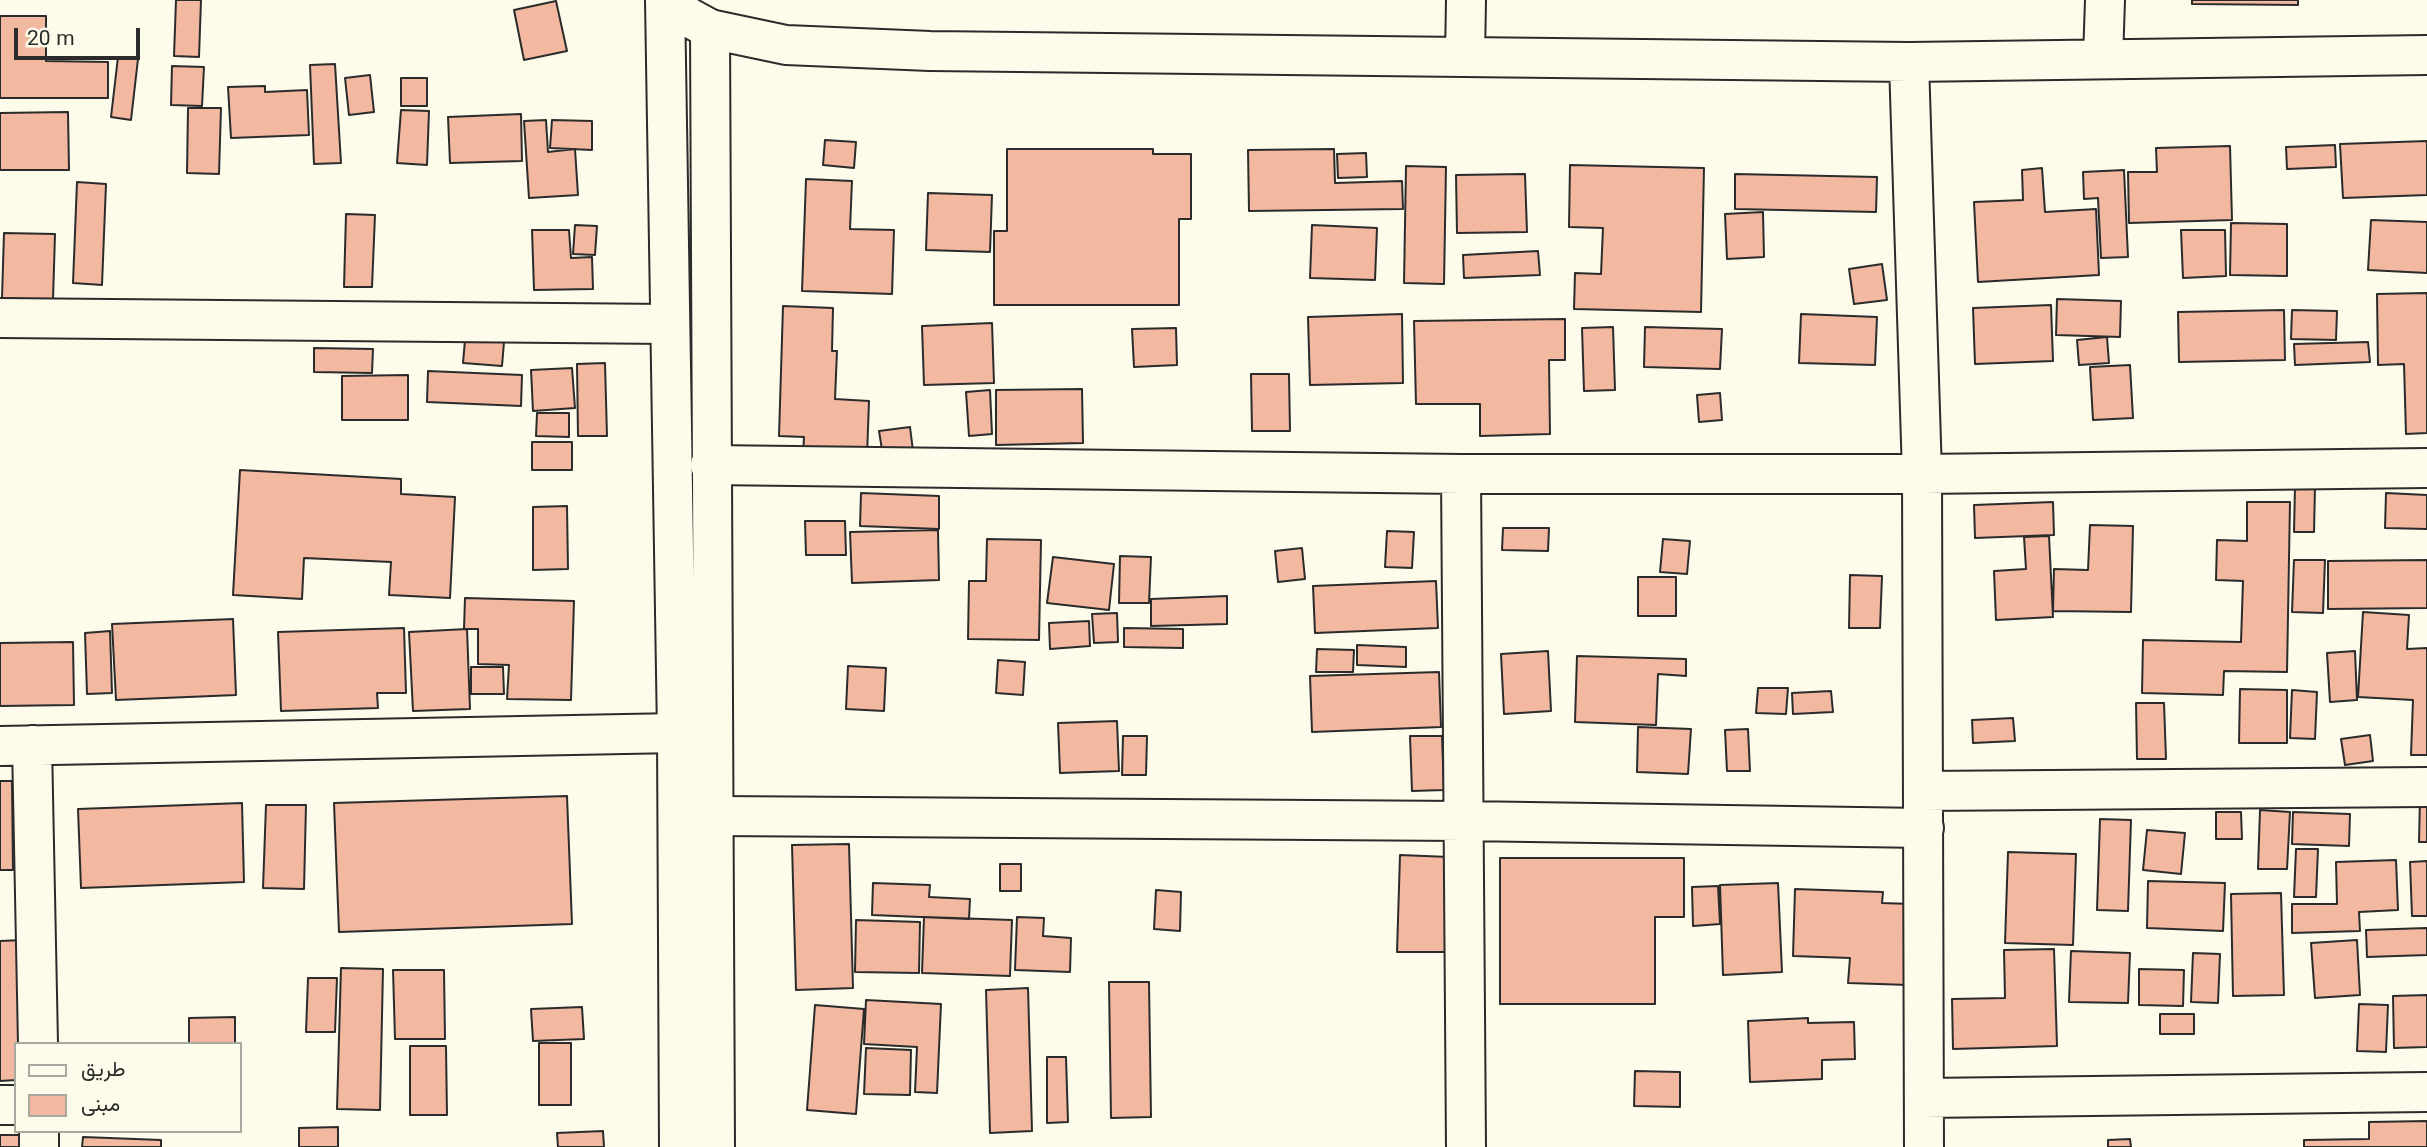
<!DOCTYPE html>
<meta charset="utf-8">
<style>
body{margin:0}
#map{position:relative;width:2427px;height:1147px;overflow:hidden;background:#fdfbea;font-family:Georgia,Vazirmatn,serif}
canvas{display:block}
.legend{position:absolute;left:14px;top:1042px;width:228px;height:91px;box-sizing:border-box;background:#fdfbea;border:2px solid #a9a89e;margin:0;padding:9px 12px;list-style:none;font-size:21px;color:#2b2b2b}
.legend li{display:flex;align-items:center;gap:14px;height:35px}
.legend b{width:35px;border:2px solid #a9a89e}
.scale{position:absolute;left:14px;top:28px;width:126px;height:32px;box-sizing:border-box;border:4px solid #2b2b2b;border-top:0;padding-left:9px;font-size:21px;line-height:24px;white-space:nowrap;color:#2b2b2b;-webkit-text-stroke:5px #fdfbea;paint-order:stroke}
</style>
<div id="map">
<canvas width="2427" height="1147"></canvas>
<ul class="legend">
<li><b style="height:9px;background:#fdfbea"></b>طريق</li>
<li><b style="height:19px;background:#f2b8a0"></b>مبنى</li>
</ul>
<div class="scale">20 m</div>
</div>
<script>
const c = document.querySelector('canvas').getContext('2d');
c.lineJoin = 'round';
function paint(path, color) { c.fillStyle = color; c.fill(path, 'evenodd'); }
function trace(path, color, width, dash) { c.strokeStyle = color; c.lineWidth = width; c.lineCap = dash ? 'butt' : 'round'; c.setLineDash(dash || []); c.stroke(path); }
const building = new Path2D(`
 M 176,0 L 201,0 L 199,57 L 174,56 Z
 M 2192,0 L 2298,0 L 2298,5 L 2192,4 Z
 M 556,1 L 567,51 L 524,60 L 514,10 Z
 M 0,16 L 46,16 L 46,61 L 108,62 L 108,98 L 0,98 Z
 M 118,57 L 138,59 L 131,120 L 111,117 Z
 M 335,64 L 341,163 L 314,164 L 310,65 Z
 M 172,66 L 204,67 L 202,106 L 171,105 Z
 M 370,75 L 374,112 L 349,115 L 345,78 Z
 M 401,78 L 427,78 L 427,106 L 401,106 Z
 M 265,86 L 265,92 L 307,90 L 309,135 L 231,138 L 228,87 Z
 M 188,108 L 221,108 L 219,174 L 187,173 Z
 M 401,110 L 429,111 L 427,165 L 397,163 Z
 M 68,112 L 69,170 L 0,170 L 0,113 Z
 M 521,114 L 522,161 L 450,163 L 448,117 Z
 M 546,120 L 548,152 L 575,149 L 578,195 L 529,198 L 524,121 Z
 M 552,120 L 592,121 L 592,150 L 550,148 Z
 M 825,140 L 856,142 L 854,168 L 823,165 Z
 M 2427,141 L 2427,195 L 2343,198 L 2340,144 Z
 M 2335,145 L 2336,167 L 2287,169 L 2286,147 Z
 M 2230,146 L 2232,220 L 2129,223 L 2128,172 L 2157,172 L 2156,148 Z
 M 1007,149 L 1153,149 L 1153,154 L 1191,154 L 1191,219 L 1179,219 L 1179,305 L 994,305 L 994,231 L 1007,231 Z
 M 1334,149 L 1335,183 L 1402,181 L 1403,209 L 1249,211 L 1248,150 Z
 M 1366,153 L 1367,177 L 1338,178 L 1337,154 Z
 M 1570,165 L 1704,168 L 1701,312 L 1574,309 L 1575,273 L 1601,274 L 1603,228 L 1569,227 Z
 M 1406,166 L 1446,167 L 1444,284 L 1404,283 Z
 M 2042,168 L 2045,212 L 2096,209 L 2099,275 L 1978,282 L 1974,202 L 2023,200 L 2022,170 Z
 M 2124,170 L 2128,257 L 2101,258 L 2098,198 L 2084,199 L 2083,172 Z
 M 1525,174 L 1527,232 L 1457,233 L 1456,175 Z
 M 1735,174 L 1877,177 L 1876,212 L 1735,209 Z
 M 806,179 L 852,181 L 850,229 L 894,230 L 892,294 L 802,291 Z
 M 77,182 L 106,184 L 102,285 L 73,283 Z
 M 928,193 L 992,195 L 990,252 L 926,250 Z
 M 1763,212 L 1764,257 L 1727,259 L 1725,214 Z
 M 346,214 L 375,215 L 372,287 L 344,287 Z
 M 2371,220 L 2427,222 L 2427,273 L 2368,270 Z
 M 2231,223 L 2287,224 L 2287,276 L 2230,275 Z
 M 575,225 L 597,226 L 595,255 L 573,254 Z
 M 1312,225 L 1377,228 L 1375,280 L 1310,278 Z
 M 532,230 L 569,230 L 571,258 L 592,257 L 593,289 L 534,290 Z
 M 2181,230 L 2225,230 L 2226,276 L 2183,278 Z
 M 4,233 L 55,234 L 53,300 L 2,298 Z
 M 1538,251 L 1540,275 L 1464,278 L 1463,255 Z
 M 1882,264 L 1887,300 L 1854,304 L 1849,269 Z
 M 2427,293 L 2427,433 L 2406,434 L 2404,364 L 2378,365 L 2377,294 Z
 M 2057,299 L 2121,301 L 2120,337 L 2056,335 Z
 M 2051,305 L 2053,361 L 1975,364 L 1973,308 Z
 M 783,306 L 833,308 L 832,351 L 837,351 L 835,399 L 869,401 L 867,456 L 803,454 L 804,437 L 779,436 Z
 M 2284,310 L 2285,360 L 2179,362 L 2178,312 Z
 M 2292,310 L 2337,311 L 2336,340 L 2291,339 Z
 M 1402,314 L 1403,383 L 1310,385 L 1308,317 Z
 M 1801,314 L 1877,317 L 1875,365 L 1799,363 Z
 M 1565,319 L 1565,360 L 1549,360 L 1550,434 L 1480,436 L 1480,404 L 1416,404 L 1414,321 Z
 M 992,323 L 994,383 L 924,385 L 922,326 Z
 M 1613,327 L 1615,390 L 1584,391 L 1582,328 Z
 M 1645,327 L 1722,329 L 1720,369 L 1644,367 Z
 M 1176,328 L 1177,365 L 1134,367 L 1132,329 Z
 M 2107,337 L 2109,363 L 2079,365 L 2077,340 Z
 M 465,340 L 504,342 L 502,366 L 463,363 Z
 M 2368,342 L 2370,362 L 2295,365 L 2294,344 Z
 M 314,348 L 373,349 L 372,373 L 314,372 Z
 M 605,363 L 607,436 L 578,436 L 577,364 Z
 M 2130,365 L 2133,418 L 2093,420 L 2090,367 Z
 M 572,368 L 575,408 L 533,411 L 531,370 Z
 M 428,371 L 522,375 L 521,406 L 427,402 Z
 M 1251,374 L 1289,374 L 1290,431 L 1252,431 Z
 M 408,375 L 408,420 L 342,420 L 342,376 Z
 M 1082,389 L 1083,443 L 996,445 L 996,390 Z
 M 990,390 L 992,434 L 969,436 L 966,392 Z
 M 1720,393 L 1722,420 L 1699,422 L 1697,395 Z
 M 537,413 L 569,413 L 569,437 L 536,436 Z
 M 910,427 L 913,451 L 883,456 L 879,431 Z
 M 532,442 L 572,442 L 572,470 L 532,470 Z
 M 240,470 L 401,479 L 401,494 L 455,497 L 450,598 L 389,595 L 391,562 L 304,558 L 302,599 L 233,595 Z
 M 2295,486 L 2315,487 L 2314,532 L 2294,532 Z
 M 861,493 L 939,496 L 939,529 L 860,526 Z
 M 2386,493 L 2427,495 L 2427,529 L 2385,528 Z
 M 2053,502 L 2054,535 L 1975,538 L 1974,505 Z
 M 2247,502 L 2290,502 L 2287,672 L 2224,671 L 2223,695 L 2142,693 L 2143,640 L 2241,642 L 2243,581 L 2216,580 L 2217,540 L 2247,541 Z
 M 567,506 L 568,569 L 533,570 L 533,507 Z
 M 805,521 L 845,521 L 846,555 L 806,555 Z
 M 2090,525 L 2133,526 L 2131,612 L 2053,611 L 2054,569 L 2088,570 Z
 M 1503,528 L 1549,528 L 1548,551 L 1502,550 Z
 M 938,530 L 939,580 L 852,583 L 850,532 Z
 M 1387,531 L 1414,532 L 1412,568 L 1385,567 Z
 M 2049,536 L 2053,617 L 1996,620 L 1994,571 L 2026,569 L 2024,537 Z
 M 987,539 L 1041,540 L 1039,640 L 968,639 L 969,581 L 986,581 Z
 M 1663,539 L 1690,541 L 1687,574 L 1660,572 Z
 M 1302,548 L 1305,579 L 1278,582 L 1275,551 Z
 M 1120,556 L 1151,557 L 1149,603 L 1119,603 Z
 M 1053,557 L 1114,564 L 1109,610 L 1047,603 Z
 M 2294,560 L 2325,560 L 2323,613 L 2292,612 Z
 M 2427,560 L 2427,608 L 2328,609 L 2328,561 Z
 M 1850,575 L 1882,576 L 1880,628 L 1849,628 Z
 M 1638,577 L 1676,577 L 1676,616 L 1638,616 Z
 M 1436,581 L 1438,628 L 1315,633 L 1313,586 Z
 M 1227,596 L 1227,624 L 1151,626 L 1151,599 Z
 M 465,598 L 574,601 L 571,700 L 507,699 L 509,665 L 478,664 L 478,629 L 464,629 Z
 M 2363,612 L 2409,615 L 2407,649 L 2427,648 L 2427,755 L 2411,755 L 2413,700 L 2358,697 Z
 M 1117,613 L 1118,642 L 1094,643 L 1092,614 Z
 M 233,619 L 236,695 L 116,700 L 112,624 Z
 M 1089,621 L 1090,646 L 1050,649 L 1049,623 Z
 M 404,628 L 406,693 L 377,693 L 378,708 L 281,711 L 278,632 Z
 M 1124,628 L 1183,629 L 1183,648 L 1124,647 Z
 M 467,629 L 470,709 L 413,711 L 409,632 Z
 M 110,631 L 112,693 L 87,694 L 85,633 Z
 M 73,642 L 74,705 L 0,706 L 0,643 Z
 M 1357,645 L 1406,647 L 1406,667 L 1357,665 Z
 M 1317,649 L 1354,650 L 1353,672 L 1316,672 Z
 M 1548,651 L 1551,711 L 1504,714 L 1501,654 Z
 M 2355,651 L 2357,700 L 2330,702 L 2327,653 Z
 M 1577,656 L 1686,659 L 1686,676 L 1658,674 L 1656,725 L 1575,722 Z
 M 998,660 L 1025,662 L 1023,695 L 996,693 Z
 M 848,666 L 886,668 L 884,711 L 846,709 Z
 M 471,667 L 503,667 L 504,694 L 471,694 Z
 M 1439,672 L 1441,727 L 1312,732 L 1310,676 Z
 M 1758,688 L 1788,688 L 1786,714 L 1756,713 Z
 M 2240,689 L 2287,690 L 2287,743 L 2239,743 Z
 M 2292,690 L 2317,692 L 2315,739 L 2290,738 Z
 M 1831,691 L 1833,712 L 1793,714 L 1792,693 Z
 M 2136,703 L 2164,703 L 2166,759 L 2137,759 Z
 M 2013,718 L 2015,741 L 1973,743 L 1972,720 Z
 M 1117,721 L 1119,771 L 1060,773 L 1058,723 Z
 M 1638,727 L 1691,729 L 1688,774 L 1637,772 Z
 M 1748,729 L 1750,771 L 1727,771 L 1725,730 Z
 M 2370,735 L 2373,761 L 2345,765 L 2341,739 Z
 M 1123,736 L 1147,736 L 1146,775 L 1122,775 Z
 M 1410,736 L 1442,736 L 1444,790 L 1412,791 Z
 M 0,781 L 12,781 L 13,870 L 0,870 Z
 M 567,796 L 572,924 L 339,932 L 334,803 Z
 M 2420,798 L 2427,799 L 2427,842 L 2419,842 Z
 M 242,803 L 244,882 L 81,888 L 78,809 Z
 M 266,805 L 306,805 L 304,889 L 263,888 Z
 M 2260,810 L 2290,812 L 2287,869 L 2258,869 Z
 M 2216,812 L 2241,812 L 2242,839 L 2216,839 Z
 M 2293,812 L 2350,814 L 2349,846 L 2292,844 Z
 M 2100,819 L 2131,820 L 2128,911 L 2097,910 Z
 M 2147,830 L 2185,833 L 2181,874 L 2143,870 Z
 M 849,844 L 853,988 L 796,990 L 792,845 Z
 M 2296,849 L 2318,849 L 2316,897 L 2294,897 Z
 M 2008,852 L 2076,854 L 2073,945 L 2005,943 Z
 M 1400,855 L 1449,857 L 1446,952 L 1397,952 Z
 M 1500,858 L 1684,858 L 1684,917 L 1655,917 L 1655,1004 L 1500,1004 Z
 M 2396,860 L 2398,910 L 2359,912 L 2360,931 L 2292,933 L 2292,904 L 2337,904 L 2336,862 Z
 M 2427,861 L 2427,916 L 2412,916 L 2410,862 Z
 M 1000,864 L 1021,864 L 1021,891 L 1000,891 Z
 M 2148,881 L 2225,883 L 2223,931 L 2147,928 Z
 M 873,883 L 930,885 L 929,897 L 970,899 L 969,919 L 872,915 Z
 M 1778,883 L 1782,972 L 1723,975 L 1720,885 Z
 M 1718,886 L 1720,924 L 1693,926 L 1692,887 Z
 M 1795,889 L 1883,892 L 1882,903 L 1911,904 L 1909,985 L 1848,983 L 1850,958 L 1793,956 Z
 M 1156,890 L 1181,892 L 1180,931 L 1154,929 Z
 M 2281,893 L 2284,995 L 2233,996 L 2231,894 Z
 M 924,917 L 1012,920 L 1010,976 L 922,973 Z
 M 1017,917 L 1044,918 L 1043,936 L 1071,938 L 1070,972 L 1015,970 Z
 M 856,920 L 920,922 L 919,973 L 855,972 Z
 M 2427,928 L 2427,955 L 2367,957 L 2366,930 Z
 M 23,940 L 39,1044 L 16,1044 L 16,1080 L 0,1081 L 0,941 Z
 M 2357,940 L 2360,995 L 2315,998 L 2311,943 Z
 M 2054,949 L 2057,1046 L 1953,1049 L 1952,999 L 2005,998 L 2004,950 Z
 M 2071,951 L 2130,953 L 2128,1003 L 2069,1002 Z
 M 2193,953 L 2220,954 L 2218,1003 L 2191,1002 Z
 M 341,968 L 383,969 L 380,1110 L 337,1109 Z
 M 2139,969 L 2184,970 L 2183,1006 L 2139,1005 Z
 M 393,970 L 444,970 L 445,1039 L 395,1039 Z
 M 308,978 L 337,978 L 335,1032 L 306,1032 Z
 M 1109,982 L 1149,982 L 1151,1117 L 1111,1118 Z
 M 1028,988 L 1032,1131 L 990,1133 L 986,990 Z
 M 2427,995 L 2427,1047 L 2394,1048 L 2393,996 Z
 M 866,1000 L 941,1004 L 937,1093 L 915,1092 L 917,1047 L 864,1044 Z
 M 2359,1004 L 2388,1005 L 2386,1052 L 2357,1051 Z
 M 815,1005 L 864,1009 L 856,1114 L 807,1110 Z
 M 582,1007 L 584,1039 L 533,1041 L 531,1009 Z
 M 2160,1014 L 2194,1014 L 2194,1034 L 2160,1034 Z
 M 235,1017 L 235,1044 L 189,1044 L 189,1018 Z
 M 1808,1018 L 1808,1023 L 1854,1022 L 1855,1059 L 1822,1060 L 1822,1079 L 1750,1082 L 1748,1021 Z
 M 539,1043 L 571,1043 L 571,1105 L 539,1105 Z
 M 410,1046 L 446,1046 L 447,1115 L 410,1115 Z
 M 866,1048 L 911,1050 L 910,1095 L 864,1094 Z
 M 1047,1057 L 1066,1057 L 1068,1122 L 1047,1123 Z
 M 1635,1071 L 1680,1072 L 1680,1107 L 1634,1106 Z
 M 2427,1121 L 2427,1147 L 2304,1147 L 2304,1140 L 2369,1139 L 2369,1122 Z
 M 338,1127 L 338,1147 L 299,1147 L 299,1128 Z
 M 603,1131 L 604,1147 L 558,1147 L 557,1133 Z
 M 0,1135 L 23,1135 L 23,1147 L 0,1147 Z
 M 83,1137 L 161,1140 L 161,1147 L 82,1147 Z
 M 2130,1139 L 2131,1147 L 2108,1147 L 2108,1140 Z`);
paint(building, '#f2b8a0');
trace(building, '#2b2b2b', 2);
const minor = new Path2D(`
 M 710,29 L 786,45 L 930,51 L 1909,62 L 2427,55
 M 1465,57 L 1466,0
 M 2103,59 L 2105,0
 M 1909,62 L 1922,474 L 1924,1147
 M 0,318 L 669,324
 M 710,465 L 1461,474 L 1922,474 L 2427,468
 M 1461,474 L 1466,1147
 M 32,745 L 38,1044
 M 0,746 L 677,733
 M 1924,791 L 2427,787
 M 716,816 L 1464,821 L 1924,828
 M 1924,1098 L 2427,1092
 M 0,1105 L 16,1105
 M 39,1131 L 39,1147`);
const major = new Path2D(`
 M 665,0 L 677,733 L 679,1147
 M 668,0 L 688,17 L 710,29 C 709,402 716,774 715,1147`);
trace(minor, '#2b2b2b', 42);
trace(major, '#2b2b2b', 42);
trace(minor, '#fdfbea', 38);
trace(major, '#fdfbea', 38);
</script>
